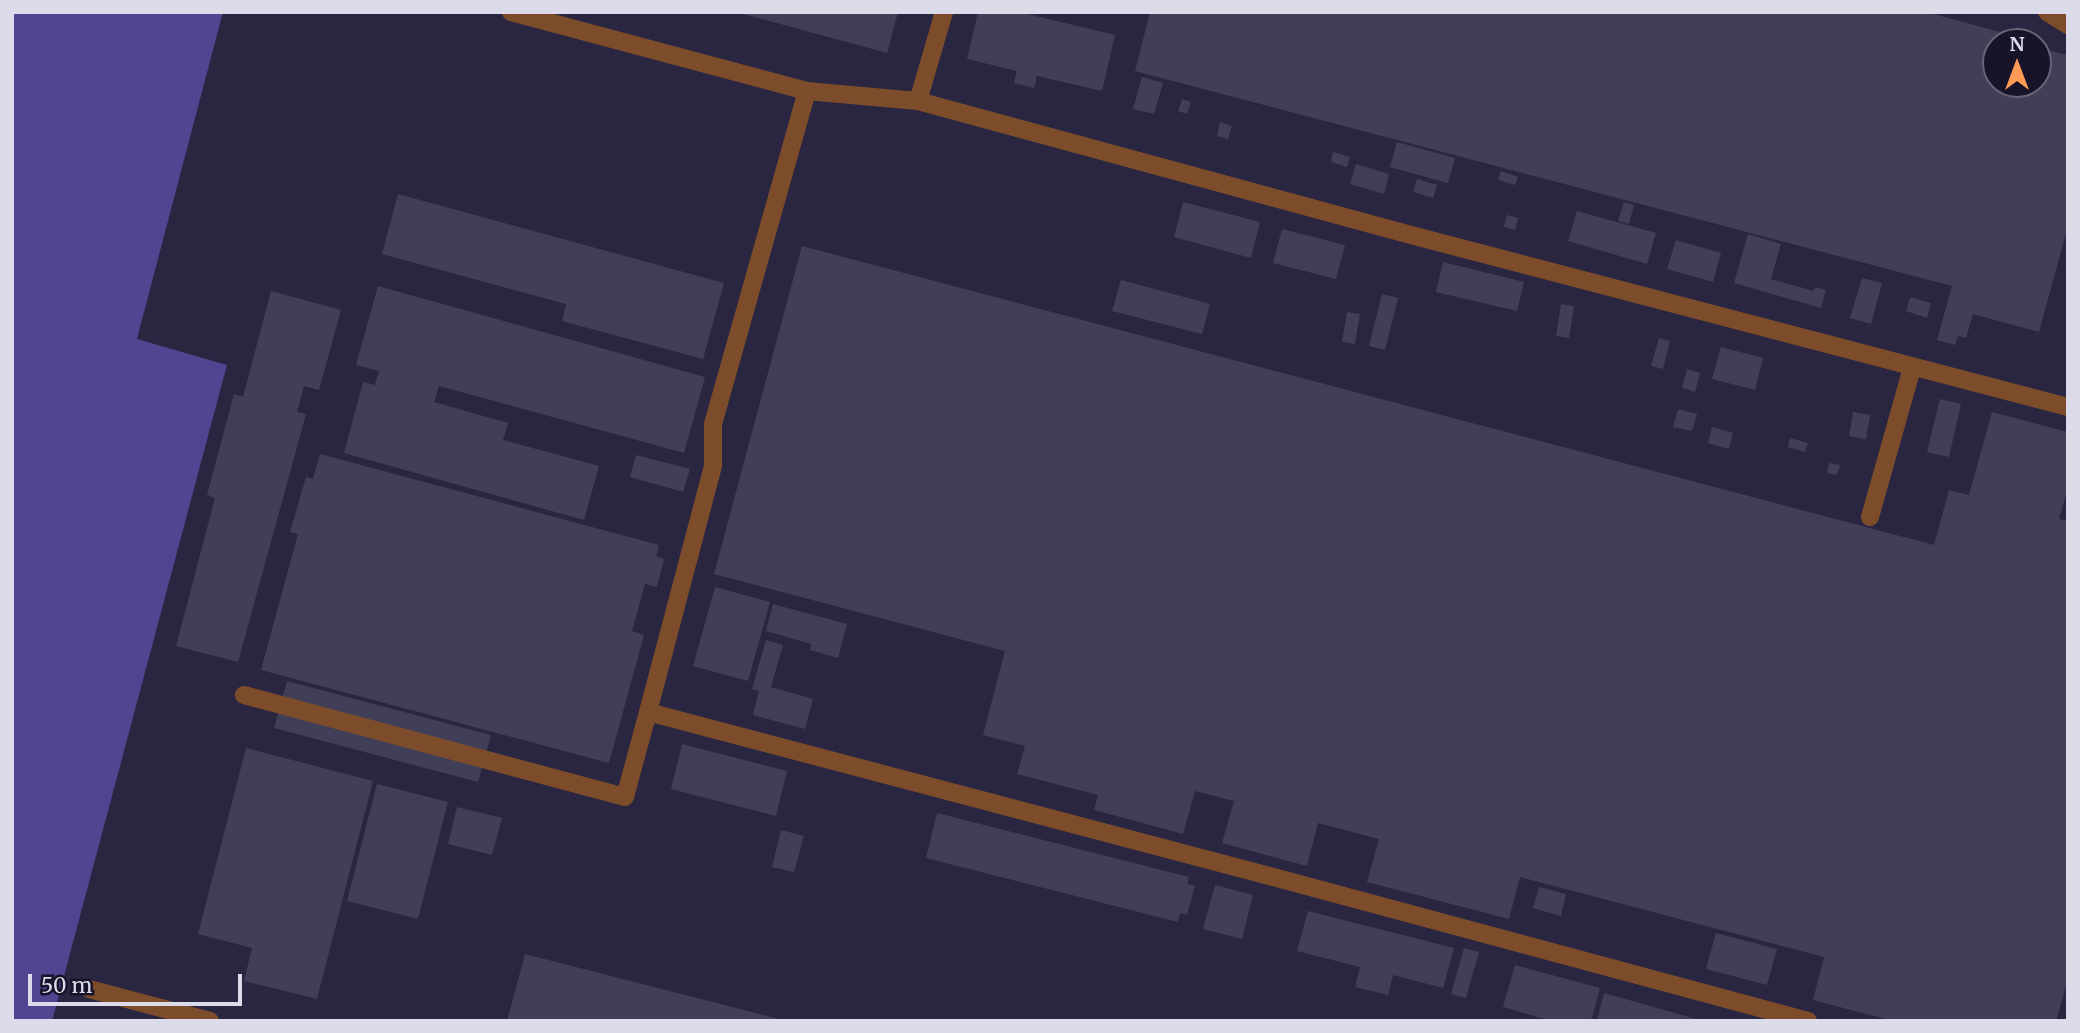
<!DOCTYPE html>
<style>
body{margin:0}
#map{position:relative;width:2080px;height:1033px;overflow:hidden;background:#201d34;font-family:Merriweather,serif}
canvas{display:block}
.frame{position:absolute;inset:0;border:14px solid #dcdbea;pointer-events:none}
.north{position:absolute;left:1982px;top:28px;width:70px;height:70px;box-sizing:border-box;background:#171429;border:2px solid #666476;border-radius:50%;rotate:0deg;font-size:19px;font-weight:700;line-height:28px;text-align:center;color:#dcdbea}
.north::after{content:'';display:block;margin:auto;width:24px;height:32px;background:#fe9c57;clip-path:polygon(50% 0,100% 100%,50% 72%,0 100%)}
.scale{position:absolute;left:28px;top:974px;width:214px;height:32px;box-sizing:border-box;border:4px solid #dcdbea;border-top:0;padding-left:9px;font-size:21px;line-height:24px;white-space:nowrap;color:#dcdbea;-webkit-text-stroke:5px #171429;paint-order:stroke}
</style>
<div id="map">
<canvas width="2080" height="1033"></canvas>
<div class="frame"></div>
<div class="north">N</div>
<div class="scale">50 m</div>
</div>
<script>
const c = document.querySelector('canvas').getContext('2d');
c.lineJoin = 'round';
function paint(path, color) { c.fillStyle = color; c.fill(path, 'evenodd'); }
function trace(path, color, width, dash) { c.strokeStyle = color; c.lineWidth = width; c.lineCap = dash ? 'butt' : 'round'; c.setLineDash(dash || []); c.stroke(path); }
paint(new Path2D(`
 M 223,12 L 2068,12 L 2068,1021 L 51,1021 L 227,365 L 137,340 ZM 1996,42 L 2038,42 L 2038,84 L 1996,84 Z`), '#2a2641');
paint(new Path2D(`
 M 12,12 L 223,12 L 137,339 L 227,365 L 52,1021 L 12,1021 Z`), '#524490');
paint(new Path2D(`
 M 736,12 L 898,12 L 887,53 Z
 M 978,12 L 1019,12 L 1115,35 L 1102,91 L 1037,76 L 1034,88 L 1014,83 L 1017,71 L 967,59 Z
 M 1150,12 L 1926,12 L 2018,37 L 2017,42 L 1996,42 L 1996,84 L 2038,84 L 2038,48 L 2068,55 L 2068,226 L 2039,332 L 1973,314 L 1966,338 L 1958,336 L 1955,345 L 1937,340 L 1952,286 L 1135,71 Z
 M 1142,77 L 1163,83 L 1154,114 L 1133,109 Z
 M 1182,99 L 1191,102 L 1187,114 L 1178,111 Z
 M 1220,122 L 1232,126 L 1228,139 L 1217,136 Z
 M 1397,142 L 1455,158 L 1448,183 L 1390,167 Z
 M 1333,152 L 1350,157 L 1347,167 L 1331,162 Z
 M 1356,164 L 1389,174 L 1384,194 L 1350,184 Z
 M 1501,171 L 1518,177 L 1515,185 L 1498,180 Z
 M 1417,179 L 1437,185 L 1433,198 L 1413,192 Z
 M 398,194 L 724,283 L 703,359 L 562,321 L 566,304 L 382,254 Z
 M 1183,202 L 1260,222 L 1251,258 L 1174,237 Z
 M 1624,202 L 1634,205 L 1629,224 L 1618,221 Z
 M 1577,211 L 1656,233 L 1647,264 L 1568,241 Z
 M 1507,215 L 1518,218 L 1515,230 L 1504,227 Z
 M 1282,229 L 1345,245 L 1336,279 L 1273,263 Z
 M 1748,234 L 1781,244 L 1771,279 L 1814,291 L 1815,287 L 1826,290 L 1821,308 L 1734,283 Z
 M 1676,240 L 1721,253 L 1713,282 L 1667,269 Z
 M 802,246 L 1934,545 L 1949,490 L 1969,495 L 1992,412 L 2068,432 L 2068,488 L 2059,519 L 2068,521 L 2068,979 L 2056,1021 L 1893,1021 L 1813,1000 L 1824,957 L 1520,877 L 1509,919 L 1367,882 L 1379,839 L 1318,823 L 1307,866 L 1222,843 L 1234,801 L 1195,791 L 1183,834 L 1094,810 L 1098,795 L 1017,774 L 1025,746 L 983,735 L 1005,651 L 714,574 Z
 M 1443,262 L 1524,282 L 1517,311 L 1436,292 Z
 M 1862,278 L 1882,283 L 1871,324 L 1850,318 Z
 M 1121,280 L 1210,304 L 1202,334 L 1112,311 Z
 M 378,286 L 705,377 L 684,453 L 439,386 L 434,402 L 508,423 L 503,440 L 599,466 L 584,520 L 344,453 L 363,382 L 375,385 L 379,371 L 356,365 Z
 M 271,291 L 341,310 L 319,390 L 304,386 L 297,412 L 306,414 L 238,662 L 176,646 L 215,498 L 207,495 L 234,394 L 243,397 Z
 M 1382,294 L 1398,298 L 1385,350 L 1369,346 Z
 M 1910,297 L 1931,303 L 1927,318 L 1906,311 Z
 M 1561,304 L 1574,306 L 1569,338 L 1556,336 Z
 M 1347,312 L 1360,314 L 1355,344 L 1342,342 Z
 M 1659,338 L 1670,341 L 1663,369 L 1651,366 Z
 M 1721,347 L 1763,358 L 1755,390 L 1712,379 Z
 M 1687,369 L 1700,373 L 1695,392 L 1682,388 Z
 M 1940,399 L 1961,404 L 1949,457 L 1927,452 Z
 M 1678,409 L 1697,414 L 1692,431 L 1673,427 Z
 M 1853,412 L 1870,415 L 1866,439 L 1849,436 Z
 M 1712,427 L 1733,433 L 1729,449 L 1708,443 Z
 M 1790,438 L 1808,443 L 1805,452 L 1788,447 Z
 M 320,454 L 659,545 L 656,556 L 664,559 L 657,587 L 645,584 L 632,631 L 644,635 L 609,763 L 261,670 L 298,534 L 290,532 L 306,477 L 313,479 Z
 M 636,455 L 690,469 L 683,492 L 630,477 Z
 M 1829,463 L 1840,465 L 1837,475 L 1827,473 Z
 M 715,587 L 770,602 L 748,681 L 693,666 Z
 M 773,604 L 847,624 L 838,658 L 810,650 L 811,644 L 766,631 Z
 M 766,640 L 783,645 L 771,687 L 813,699 L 805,729 L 753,715 L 759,691 L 752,689 Z
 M 287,681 L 491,735 L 478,782 L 274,728 Z
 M 682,744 L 787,771 L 776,816 L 671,789 Z
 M 246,748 L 373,781 L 317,999 L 244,981 L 252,948 L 198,934 Z
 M 377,784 L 448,802 L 418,919 L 347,901 Z
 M 457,807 L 502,818 L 492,855 L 448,844 Z
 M 937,813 L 1189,877 L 1187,884 L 1195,886 L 1187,915 L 1180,913 L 1178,922 L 926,858 Z
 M 781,830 L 804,836 L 794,872 L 772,867 Z
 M 1215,885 L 1253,895 L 1242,939 L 1203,929 Z
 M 1539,887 L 1566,894 L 1561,916 L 1533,908 Z
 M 1308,911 L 1454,948 L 1443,988 L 1393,975 L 1388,995 L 1355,987 L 1360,967 L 1297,951 Z
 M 1716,933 L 1777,949 L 1767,985 L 1706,969 Z
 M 1464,948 L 1479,952 L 1466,998 L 1451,994 Z
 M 525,954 L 783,1020 L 783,1021 L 507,1021 Z
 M 1515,965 L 1600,988 L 1591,1021 L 1552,1021 L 1503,1007 Z
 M 1604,993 L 1700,1020 L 1700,1021 L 1597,1021 Z`), '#413f58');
trace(new Path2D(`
 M 511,12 L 807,91
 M 2047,12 L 2068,25
 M 918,101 L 944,12
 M 1870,517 L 1912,368
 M 244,695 L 625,797 L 648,712
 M 89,989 L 210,1021
 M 1808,1021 L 1277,878 L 648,712 L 713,466 L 713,424 L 807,91 L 918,101 L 1411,235 L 2068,407`), '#7d4d2b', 18);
</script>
